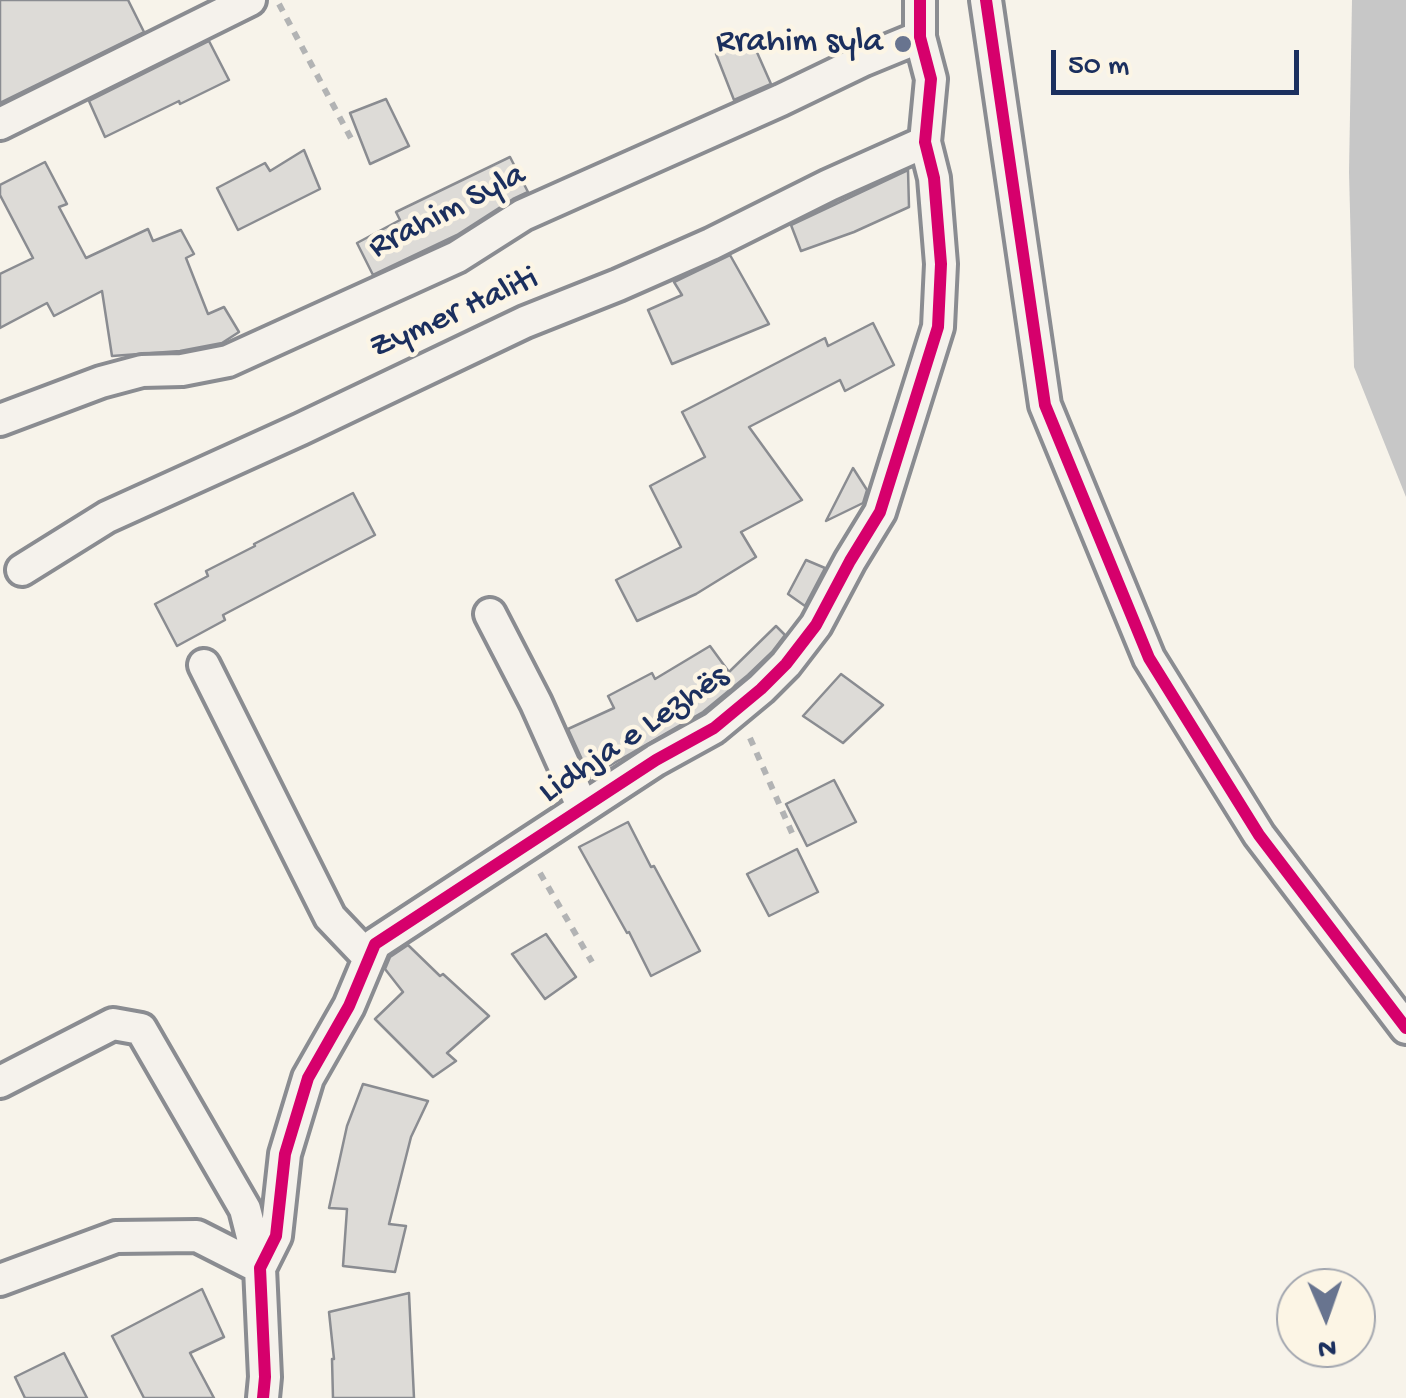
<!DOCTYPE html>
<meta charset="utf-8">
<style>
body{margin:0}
#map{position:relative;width:1406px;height:1398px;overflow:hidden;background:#f7f3ea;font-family:"Gochi Hand",sans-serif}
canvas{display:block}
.north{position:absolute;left:1276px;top:1268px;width:100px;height:100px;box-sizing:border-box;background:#fcf5e5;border:2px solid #a2a6af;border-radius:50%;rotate:178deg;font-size:28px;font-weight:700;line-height:40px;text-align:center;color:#1b2f5e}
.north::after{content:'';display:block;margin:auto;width:35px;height:45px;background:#68748f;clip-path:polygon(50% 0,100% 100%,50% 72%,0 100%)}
.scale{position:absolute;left:1051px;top:50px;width:248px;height:45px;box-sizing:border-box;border:5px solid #1b2f5e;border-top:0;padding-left:12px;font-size:30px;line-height:35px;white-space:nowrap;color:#1b2f5e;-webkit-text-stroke:8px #fcf5e5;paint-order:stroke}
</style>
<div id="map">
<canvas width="1406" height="1398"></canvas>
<div class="north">N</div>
<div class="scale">50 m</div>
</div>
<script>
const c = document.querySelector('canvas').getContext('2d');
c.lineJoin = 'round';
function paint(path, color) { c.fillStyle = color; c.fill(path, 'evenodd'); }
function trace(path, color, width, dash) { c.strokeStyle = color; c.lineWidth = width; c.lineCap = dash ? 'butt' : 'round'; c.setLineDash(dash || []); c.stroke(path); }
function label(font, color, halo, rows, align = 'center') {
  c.font = font + ' "Gochi Hand",sans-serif'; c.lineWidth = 9; c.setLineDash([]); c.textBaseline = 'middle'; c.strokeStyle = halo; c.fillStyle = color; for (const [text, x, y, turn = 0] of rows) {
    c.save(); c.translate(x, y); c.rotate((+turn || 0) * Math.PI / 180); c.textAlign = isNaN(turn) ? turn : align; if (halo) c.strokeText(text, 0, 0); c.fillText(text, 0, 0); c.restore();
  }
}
paint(new Path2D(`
 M 1352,0 L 1406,0 L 1406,497 L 1354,367 L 1349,172 Z`), '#c7c7c7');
const building = new Path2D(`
 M 0,0 L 128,0 L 144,32 L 0,103 Z
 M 209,41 L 229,80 L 180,104 L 179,101 L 105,137 L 89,101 Z
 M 752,41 L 771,84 L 734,100 L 716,54 Z
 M 386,99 L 409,146 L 370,164 L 350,113 Z
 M 304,150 L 320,189 L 238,230 L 217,188 L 265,163 L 270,171 Z
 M 510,157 L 528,192 L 513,199 L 457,235 L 373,275 L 357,243 L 400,220 L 396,212 Z
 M 45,162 L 67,204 L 59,207 L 86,258 L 148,229 L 153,241 L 181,230 L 194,254 L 186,258 L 208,314 L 224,307 L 239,332 L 222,343 L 180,351 L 112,356 L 102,291 L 54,316 L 47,303 L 0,328 L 0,274 L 33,258 L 0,195 L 0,185 Z
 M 908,170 L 909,207 L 854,232 L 801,251 L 791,225 Z
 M 730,255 L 769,324 L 672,364 L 648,310 L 682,295 L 674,282 Z
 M 873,323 L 894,365 L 845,391 L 840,380 L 749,427 L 802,500 L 741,532 L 756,557 L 696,594 L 637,621 L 616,580 L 681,547 L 650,486 L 705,457 L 682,412 L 825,338 L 828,346 Z
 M 853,468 L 867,490 L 863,503 L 826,521 Z
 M 353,493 L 375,535 L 223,615 L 225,620 L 177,646 L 155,604 L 208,576 L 206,571 L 255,546 L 254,544 Z
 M 806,560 L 825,568 L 805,606 L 788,594 Z
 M 776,626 L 785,635 L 772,652 L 748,675 L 703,712 L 590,777 L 568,729 L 614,708 L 608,696 L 652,673 L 655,679 L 710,646 L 729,672 Z
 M 841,674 L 883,705 L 843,743 L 803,716 Z
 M 834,780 L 856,822 L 807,846 L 786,804 Z
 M 628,822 L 651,867 L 654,866 L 700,951 L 651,976 L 629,932 L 627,933 L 579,847 Z
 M 797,849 L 818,892 L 769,916 L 747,874 Z
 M 546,934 L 576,977 L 545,999 L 512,954 Z
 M 408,945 L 440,976 L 443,974 L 489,1016 L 447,1053 L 456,1061 L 433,1077 L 375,1019 L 403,992 L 385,969 L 390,957 Z
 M 363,1084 L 428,1101 L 411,1137 L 389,1224 L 406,1226 L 395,1272 L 343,1266 L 347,1209 L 329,1208 L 347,1126 Z
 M 202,1289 L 224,1337 L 190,1353 L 214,1398 L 144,1398 L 112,1336 Z
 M 409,1293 L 414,1398 L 333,1398 L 332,1359 L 334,1359 L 329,1312 Z
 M 64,1353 L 87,1398 L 25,1398 L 15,1377 Z`);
paint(building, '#dddbd7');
trace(building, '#8a8c91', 2.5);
const street = new Path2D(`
 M 986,0 L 1045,405 L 1149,658 L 1259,835 L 1406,1028
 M 0,124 L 250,0
 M 0,420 L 101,382 L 142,371 L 182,370 L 228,361 L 457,257 L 523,215 L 781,100 L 864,60 L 920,37
 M 22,570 L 107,517 L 301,429 L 525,322 L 618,285 L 711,244 L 829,185 L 925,142
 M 490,614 L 536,703 L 583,808
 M 204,665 L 330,917 L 369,958
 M 0,1082 L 113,1024 L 141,1029 L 245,1209 L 260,1268 L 197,1236 L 116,1237 L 0,1280
 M 263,1398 L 265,1377 L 260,1268 L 276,1236 L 285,1154 L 308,1078 L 349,1006 L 375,944 L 656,760 L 714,728 L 761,689 L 786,664 L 816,625 L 850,561 L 880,512 L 938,327 L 941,264 L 934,178 L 925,142 L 931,79 L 920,37 L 920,0`);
trace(street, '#8a8c91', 38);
trace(new Path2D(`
 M 279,4 L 354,144
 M 750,738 L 792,833
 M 540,873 L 592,962`), '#b2b3b4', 6, [8, 8]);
trace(street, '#f5f2ec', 30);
trace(new Path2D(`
 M 986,0 L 1045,405 L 1149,658 L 1259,835 L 1406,1028
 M 263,1398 L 265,1377 L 260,1268 L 276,1236 L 285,1154 L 308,1078 L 349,1006 L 375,944 L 656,760 L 714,728 L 761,689 L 786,664 L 816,625 L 850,561 L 880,512 L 938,327 L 941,264 L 934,178 L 925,142 L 931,79 L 920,37 L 920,0`), '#d6006c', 12);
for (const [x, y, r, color] of [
 [903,44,10,"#68748f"]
]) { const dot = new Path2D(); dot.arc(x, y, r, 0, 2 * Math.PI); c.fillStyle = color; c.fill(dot); trace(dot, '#fcf5e5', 4); }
label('35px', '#1b2f5e', '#fcf5e5', [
 ["Rrahim syla",883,44]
], 'right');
label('35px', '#1b2f5e', '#fcf5e5', [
 ["Rrahim Syla",448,213,-27],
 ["Zymer Haliti",455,315,-24],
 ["Lidhja e Lezhës",635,736,-34]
]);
</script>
